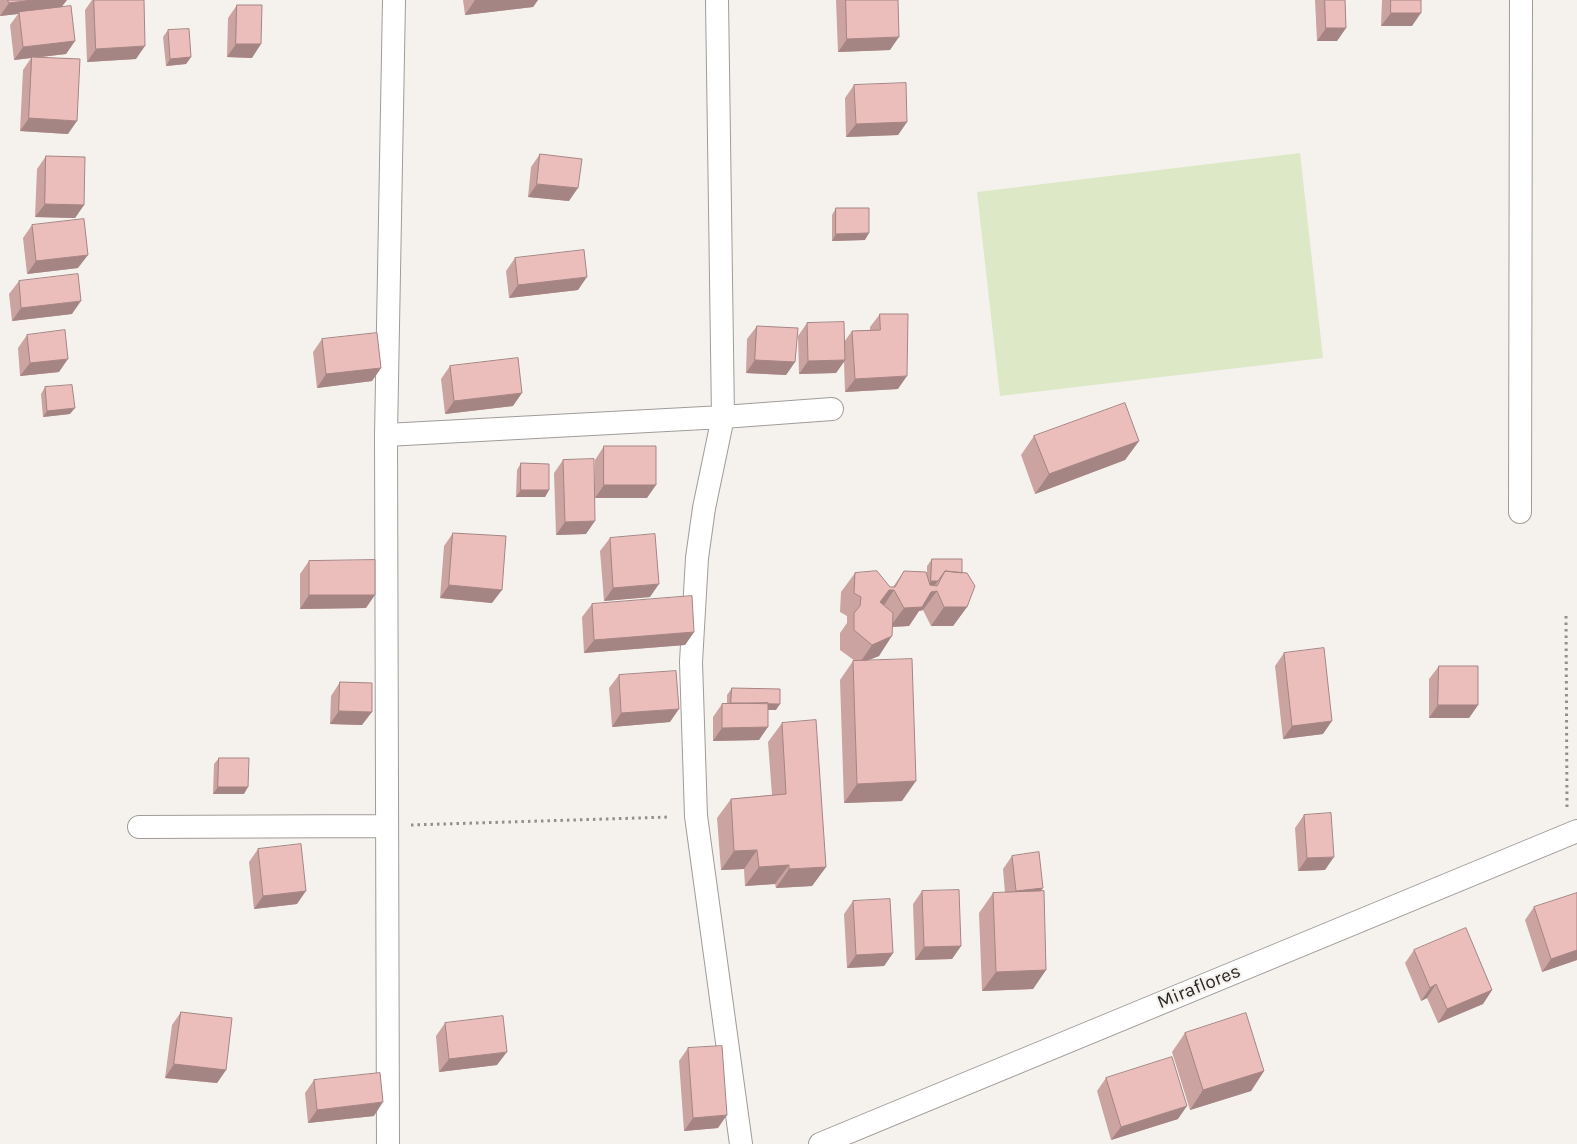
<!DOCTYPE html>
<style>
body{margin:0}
canvas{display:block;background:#f5f2ee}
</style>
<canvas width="1577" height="1144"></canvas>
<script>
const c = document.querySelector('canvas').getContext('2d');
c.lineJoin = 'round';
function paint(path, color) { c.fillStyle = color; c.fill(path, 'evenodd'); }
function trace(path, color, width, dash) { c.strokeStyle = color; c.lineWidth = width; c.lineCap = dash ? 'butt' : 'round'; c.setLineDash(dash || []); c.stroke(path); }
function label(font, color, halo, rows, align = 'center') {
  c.font = font + ' Karla,sans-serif'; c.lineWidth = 4.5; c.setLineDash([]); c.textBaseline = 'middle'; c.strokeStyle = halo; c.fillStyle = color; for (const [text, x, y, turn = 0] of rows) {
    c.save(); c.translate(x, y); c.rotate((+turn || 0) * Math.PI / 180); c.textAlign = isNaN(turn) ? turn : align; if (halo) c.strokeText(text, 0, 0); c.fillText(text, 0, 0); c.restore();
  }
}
paint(new Path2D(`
 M 1300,153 L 1323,358 L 1000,396 L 977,192 Z`), '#dde8c7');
const street = new Path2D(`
 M 717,0 L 723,417 L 704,508 L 697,558 L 691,662 L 696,816 L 741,1144
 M 386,435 L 723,417 L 832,409
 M 1520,512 L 1521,0
 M 139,827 L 387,826
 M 388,1144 L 386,435 L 394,0
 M 820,1144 L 1577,831`);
trace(street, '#9f9c99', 24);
trace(new Path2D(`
 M 1566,616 L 1567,808
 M 411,825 L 670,817`), '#918e8c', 3, [2.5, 4]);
trace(street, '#fff', 22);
paint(new Path2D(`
 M 0,0 L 67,0 L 61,7 L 75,41 L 66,54 L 41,57 L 68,134 L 20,131 L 23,70 L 31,58 L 14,60 L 10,25 L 18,14 L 0,16 Z
 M 92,0 L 144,0 L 136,59 L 87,62 L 85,10 Z
 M 463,0 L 538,0 L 533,7 L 465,15 Z
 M 836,0 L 898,0 L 890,50 L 838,52 Z
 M 1315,0 L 1345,0 L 1346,28 L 1337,41 L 1317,41 Z
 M 1382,0 L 1421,0 L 1412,26 L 1381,26 Z
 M 237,5 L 252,58 L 227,57 L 228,18 Z
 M 168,30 L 191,57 L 186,64 L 166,66 L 163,37 Z
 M 854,85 L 907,122 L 898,135 L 846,137 L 845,98 Z
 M 540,154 L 569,201 L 528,197 L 531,167 Z
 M 46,156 L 84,205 L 75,218 L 35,217 L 37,169 Z
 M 836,208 L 865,240 L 832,241 L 832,215 Z
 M 32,225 L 78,268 L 27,274 L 23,238 Z
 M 515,258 L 578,290 L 509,298 L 506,271 Z
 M 19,281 L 72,314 L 12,321 L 9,294 Z
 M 880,314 L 898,389 L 845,392 L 844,362 L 836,373 L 799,374 L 798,336 L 807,323 L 844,342 L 852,331 L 870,330 L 870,327 Z
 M 757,326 L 795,362 L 786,375 L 746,373 L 747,339 Z
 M 27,335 L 59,372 L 20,376 L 18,348 Z
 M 322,339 L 381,368 L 372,381 L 317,388 L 313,352 Z
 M 450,366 L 513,406 L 445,414 L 441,379 Z
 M 45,387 L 70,414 L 43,417 L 41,394 Z
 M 1034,436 L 1139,441 L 1125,460 L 1035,494 L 1021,455 Z
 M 604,446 L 647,498 L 595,498 L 595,460 Z
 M 563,460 L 586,534 L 556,535 L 554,473 Z
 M 521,463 L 549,490 L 545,497 L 516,497 L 517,470 Z
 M 453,533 L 492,603 L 440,598 L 444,546 Z
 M 610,538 L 650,597 L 604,601 L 600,551 Z
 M 932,559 L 962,573 L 967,607 L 953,626 L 931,626 L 923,610 L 919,611 L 909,626 L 893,627 L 879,656 L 866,661 L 902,801 L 844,803 L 840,680 L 853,661 L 855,661 L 840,650 L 840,633 L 847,623 L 847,616 L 840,612 L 841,592 L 855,573 L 890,587 L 893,587 L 904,571 L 927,575 L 927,566 Z
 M 309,561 L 366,608 L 300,609 L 300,574 Z
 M 592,604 L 694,632 L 685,645 L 584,653 L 582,617 Z
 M 1284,653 L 1323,734 L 1283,739 L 1275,666 Z
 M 1439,666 L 1478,705 L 1469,718 L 1429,718 L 1429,679 Z
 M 619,675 L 670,722 L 612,727 L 609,688 Z
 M 340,682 L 362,725 L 330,724 L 331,696 Z
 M 732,688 L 776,710 L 768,710 L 759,740 L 713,741 L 713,717 L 722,704 L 727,704 L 727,695 Z
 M 782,723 L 826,867 L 812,886 L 776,888 L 775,884 L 745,886 L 744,869 L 721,870 L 717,818 L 731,799 L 772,795 L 768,742 Z
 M 219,758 L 244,794 L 213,794 L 214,764 Z
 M 1304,815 L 1325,870 L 1298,871 L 1295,828 Z
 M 258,849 L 297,904 L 254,909 L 249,862 Z
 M 1012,856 L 1041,891 L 1046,970 L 1033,989 L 982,991 L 979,913 L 993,893 L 1005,893 L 1003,869 Z
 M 922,891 L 961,946 L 952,959 L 915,960 L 913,904 Z
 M 853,901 L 893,953 L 884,966 L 847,968 L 844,914 Z
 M 1534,907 L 1577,960 L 1542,972 L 1525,920 Z
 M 1414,950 L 1492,990 L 1483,1004 L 1438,1023 L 1427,998 L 1421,1001 L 1405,963 Z
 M 181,1012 L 226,1070 L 217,1083 L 165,1078 L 172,1025 Z
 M 445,1023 L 497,1065 L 439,1072 L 436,1036 Z
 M 1185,1033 L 1264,1071 L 1251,1091 L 1190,1110 L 1172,1052 Z
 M 688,1048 L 718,1128 L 684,1131 L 679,1061 Z
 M 1106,1078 L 1178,1119 L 1111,1140 L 1097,1091 Z
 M 314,1080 L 374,1116 L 308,1123 L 305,1093 Z`), '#cba3a1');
paint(new Path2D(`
 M 33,0 L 67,0 L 60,9 L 19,12 L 18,14 L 0,16 L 9,3 Z
 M 475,0 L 538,0 L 533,7 L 465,15 Z
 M 1391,13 L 1421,13 L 1412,26 L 1381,26 Z
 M 1326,28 L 1346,28 L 1337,41 L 1317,41 Z
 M 899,37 L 890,50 L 838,52 L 847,39 Z
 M 75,41 L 66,54 L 32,58 L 32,57 L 31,58 L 14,60 L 23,47 Z
 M 236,44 L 261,44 L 252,58 L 227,57 Z
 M 145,46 L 136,59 L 87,62 L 96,49 Z
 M 191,57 L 186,64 L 166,66 L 170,59 Z
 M 29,118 L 77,121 L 68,134 L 20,131 Z
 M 907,122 L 898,135 L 846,137 L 856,124 Z
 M 537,184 L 578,188 L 569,201 L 528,197 Z
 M 45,204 L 84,205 L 75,218 L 35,217 Z
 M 869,233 L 865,240 L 832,241 L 836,234 Z
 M 88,255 L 78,268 L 27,274 L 36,261 Z
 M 587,277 L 578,290 L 509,298 L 518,285 Z
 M 81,301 L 72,314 L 12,321 L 21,308 Z
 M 68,359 L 59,372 L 20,376 L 30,363 Z
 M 755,360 L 795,362 L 786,375 L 746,373 Z
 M 845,360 L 836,373 L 799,374 L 808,361 Z
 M 381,368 L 372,381 L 317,388 L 326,374 Z
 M 907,376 L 898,389 L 845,392 L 855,379 Z
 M 522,393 L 513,406 L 445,414 L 454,401 Z
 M 75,408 L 70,414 L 43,417 L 47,411 Z
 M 1139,441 L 1125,460 L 1035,494 L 1049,474 Z
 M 604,485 L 656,485 L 647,498 L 595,498 Z
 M 521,490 L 549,490 L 545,497 L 516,497 Z
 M 595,521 L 586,534 L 556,535 L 565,522 Z
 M 931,581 L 938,581 L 933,587 L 927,587 Z
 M 659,584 L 650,597 L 604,601 L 613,588 Z
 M 449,585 L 502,590 L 492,603 L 440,598 Z
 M 889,590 L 894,590 L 881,610 L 875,609 Z
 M 937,591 L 923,610 L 919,611 L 909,626 L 890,627 L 904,608 L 931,592 Z
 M 309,595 L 375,595 L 366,608 L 300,609 Z
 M 944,607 L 967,607 L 953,626 L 931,626 Z
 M 694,632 L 685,645 L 584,653 L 594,640 Z
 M 892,636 L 879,656 L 859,664 L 872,645 Z
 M 731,703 L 780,704 L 776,710 L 727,709 Z
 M 1438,705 L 1478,705 L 1469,718 L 1429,718 Z
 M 679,709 L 670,722 L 612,727 L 621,713 Z
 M 339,711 L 372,712 L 362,725 L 330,724 Z
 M 1332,721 L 1323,734 L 1283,739 L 1292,726 Z
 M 768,727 L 759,740 L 713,741 L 722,728 Z
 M 916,781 L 902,801 L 844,803 L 857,784 Z
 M 218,787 L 248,787 L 244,794 L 213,794 Z
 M 757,850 L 744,869 L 721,870 L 734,851 Z
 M 1334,857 L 1325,870 L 1298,871 L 1307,858 Z
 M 789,865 L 775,884 L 745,886 L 759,867 Z
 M 826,867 L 812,886 L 776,888 L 789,869 Z
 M 1043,888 L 1034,901 L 1007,905 L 1016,891 Z
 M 306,891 L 297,904 L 254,909 L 263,896 Z
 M 961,946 L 952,959 L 915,960 L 924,947 Z
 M 1577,950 L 1577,960 L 1542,972 L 1551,959 Z
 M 893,953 L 884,966 L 847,968 L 856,955 Z
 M 1046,970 L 1033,989 L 982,991 L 996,972 Z
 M 1436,984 L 1427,998 L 1421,1001 L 1430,988 Z
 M 1492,990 L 1483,1004 L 1438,1023 L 1447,1009 Z
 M 507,1052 L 497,1065 L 439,1072 L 449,1059 Z
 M 174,1064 L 226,1070 L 217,1083 L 165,1078 Z
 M 1264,1071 L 1251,1091 L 1190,1110 L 1203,1090 Z
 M 383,1102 L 374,1116 L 308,1123 L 317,1110 Z
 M 1187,1106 L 1178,1119 L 1111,1140 L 1121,1127 Z
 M 727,1115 L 718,1128 L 684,1131 L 693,1118 Z`), '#a58583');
const building = new Path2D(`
 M 8,0 L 33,0 L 9,3 Z
 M 94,0 L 144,0 L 145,46 L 96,49 Z
 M 846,0 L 898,0 L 899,37 L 847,39 Z
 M 1325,0 L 1345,0 L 1346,28 L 1326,28 Z
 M 1391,0 L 1421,0 L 1421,13 L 1391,13 Z
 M 237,5 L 262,5 L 261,44 L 236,44 Z
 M 71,6 L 75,41 L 23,47 L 19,12 Z
 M 189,29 L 191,57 L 170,59 L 168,30 Z
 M 32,57 L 80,59 L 77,121 L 29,118 Z
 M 906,83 L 907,122 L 856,124 L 854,85 Z
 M 540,154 L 582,159 L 578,188 L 537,184 Z
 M 46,156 L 85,157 L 84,205 L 45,204 Z
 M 836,208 L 869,208 L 869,233 L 836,234 Z
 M 84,219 L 88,255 L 36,261 L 32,225 Z
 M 584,250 L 587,277 L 518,285 L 515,258 Z
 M 78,274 L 81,301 L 21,308 L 19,281 Z
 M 880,314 L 908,314 L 907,376 L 855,379 L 852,331 L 880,330 Z
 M 844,322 L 845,360 L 808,361 L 807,323 Z
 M 757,326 L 798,328 L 795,362 L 755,360 Z
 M 65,330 L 68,359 L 30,363 L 27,335 Z
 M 377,333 L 381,368 L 326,374 L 322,339 Z
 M 518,358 L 522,393 L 454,401 L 450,366 Z
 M 72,385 L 75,408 L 47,411 L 45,387 Z
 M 1125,403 L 1139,441 L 1049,474 L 1034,436 Z
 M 604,446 L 656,446 L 656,485 L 604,485 Z
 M 594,459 L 595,521 L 565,522 L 563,460 Z
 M 521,463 L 549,464 L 549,490 L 521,490 Z
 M 453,533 L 506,536 L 502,590 L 449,585 Z
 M 655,534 L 659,584 L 613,588 L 610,538 Z
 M 932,559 L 962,559 L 962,573 L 945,571 L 938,581 L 931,581 Z
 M 375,560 L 375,595 L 309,595 L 309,561 Z
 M 877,571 L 890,587 L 895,587 L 904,571 L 926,572 L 930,585 L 937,586 L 945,571 L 967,573 L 975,586 L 967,607 L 944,607 L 937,591 L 931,592 L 922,607 L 904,608 L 894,590 L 889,590 L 880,602 L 893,613 L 892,636 L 872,645 L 854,630 L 854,613 L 860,606 L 861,597 L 854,593 L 855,573 Z
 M 692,596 L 694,632 L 594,640 L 592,604 Z
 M 1324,648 L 1332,721 L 1292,726 L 1284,653 Z
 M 912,659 L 916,781 L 857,784 L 853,661 Z
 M 1439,666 L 1478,666 L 1478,705 L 1438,705 Z
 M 676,671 L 679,709 L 621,713 L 619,675 Z
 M 340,682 L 372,683 L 372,712 L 339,711 Z
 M 732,688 L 780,689 L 780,704 L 731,703 Z
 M 768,703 L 768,727 L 722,728 L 722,704 Z
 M 816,720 L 826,867 L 789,869 L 789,865 L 759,867 L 757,850 L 734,851 L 731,799 L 786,794 L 782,723 Z
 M 219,758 L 249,758 L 248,787 L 218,787 Z
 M 1331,813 L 1334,857 L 1307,858 L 1304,815 Z
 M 301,844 L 306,891 L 263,896 L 258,849 Z
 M 1039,852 L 1043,888 L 1016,891 L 1012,856 Z
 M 959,890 L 961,946 L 924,947 L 922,891 Z
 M 1044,891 L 1046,970 L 996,972 L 993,893 Z
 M 1577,893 L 1577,950 L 1551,959 L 1534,907 Z
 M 890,899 L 893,953 L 856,955 L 853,901 Z
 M 1466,928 L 1492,990 L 1447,1009 L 1436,984 L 1430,988 L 1414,950 Z
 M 181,1012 L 232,1018 L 226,1070 L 174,1064 Z
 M 1246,1013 L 1264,1071 L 1203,1090 L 1185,1033 Z
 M 503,1016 L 507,1052 L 449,1059 L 445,1023 Z
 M 722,1046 L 727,1115 L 693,1118 L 688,1048 Z
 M 1172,1057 L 1187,1106 L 1121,1127 L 1106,1078 Z
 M 380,1073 L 383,1102 L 317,1110 L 314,1080 Z`);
paint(building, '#ecbebb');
trace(building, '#a58583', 1);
label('19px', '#2a2827', '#f5f2ee', [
 ["Miraflores",1199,987,-22]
]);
</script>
